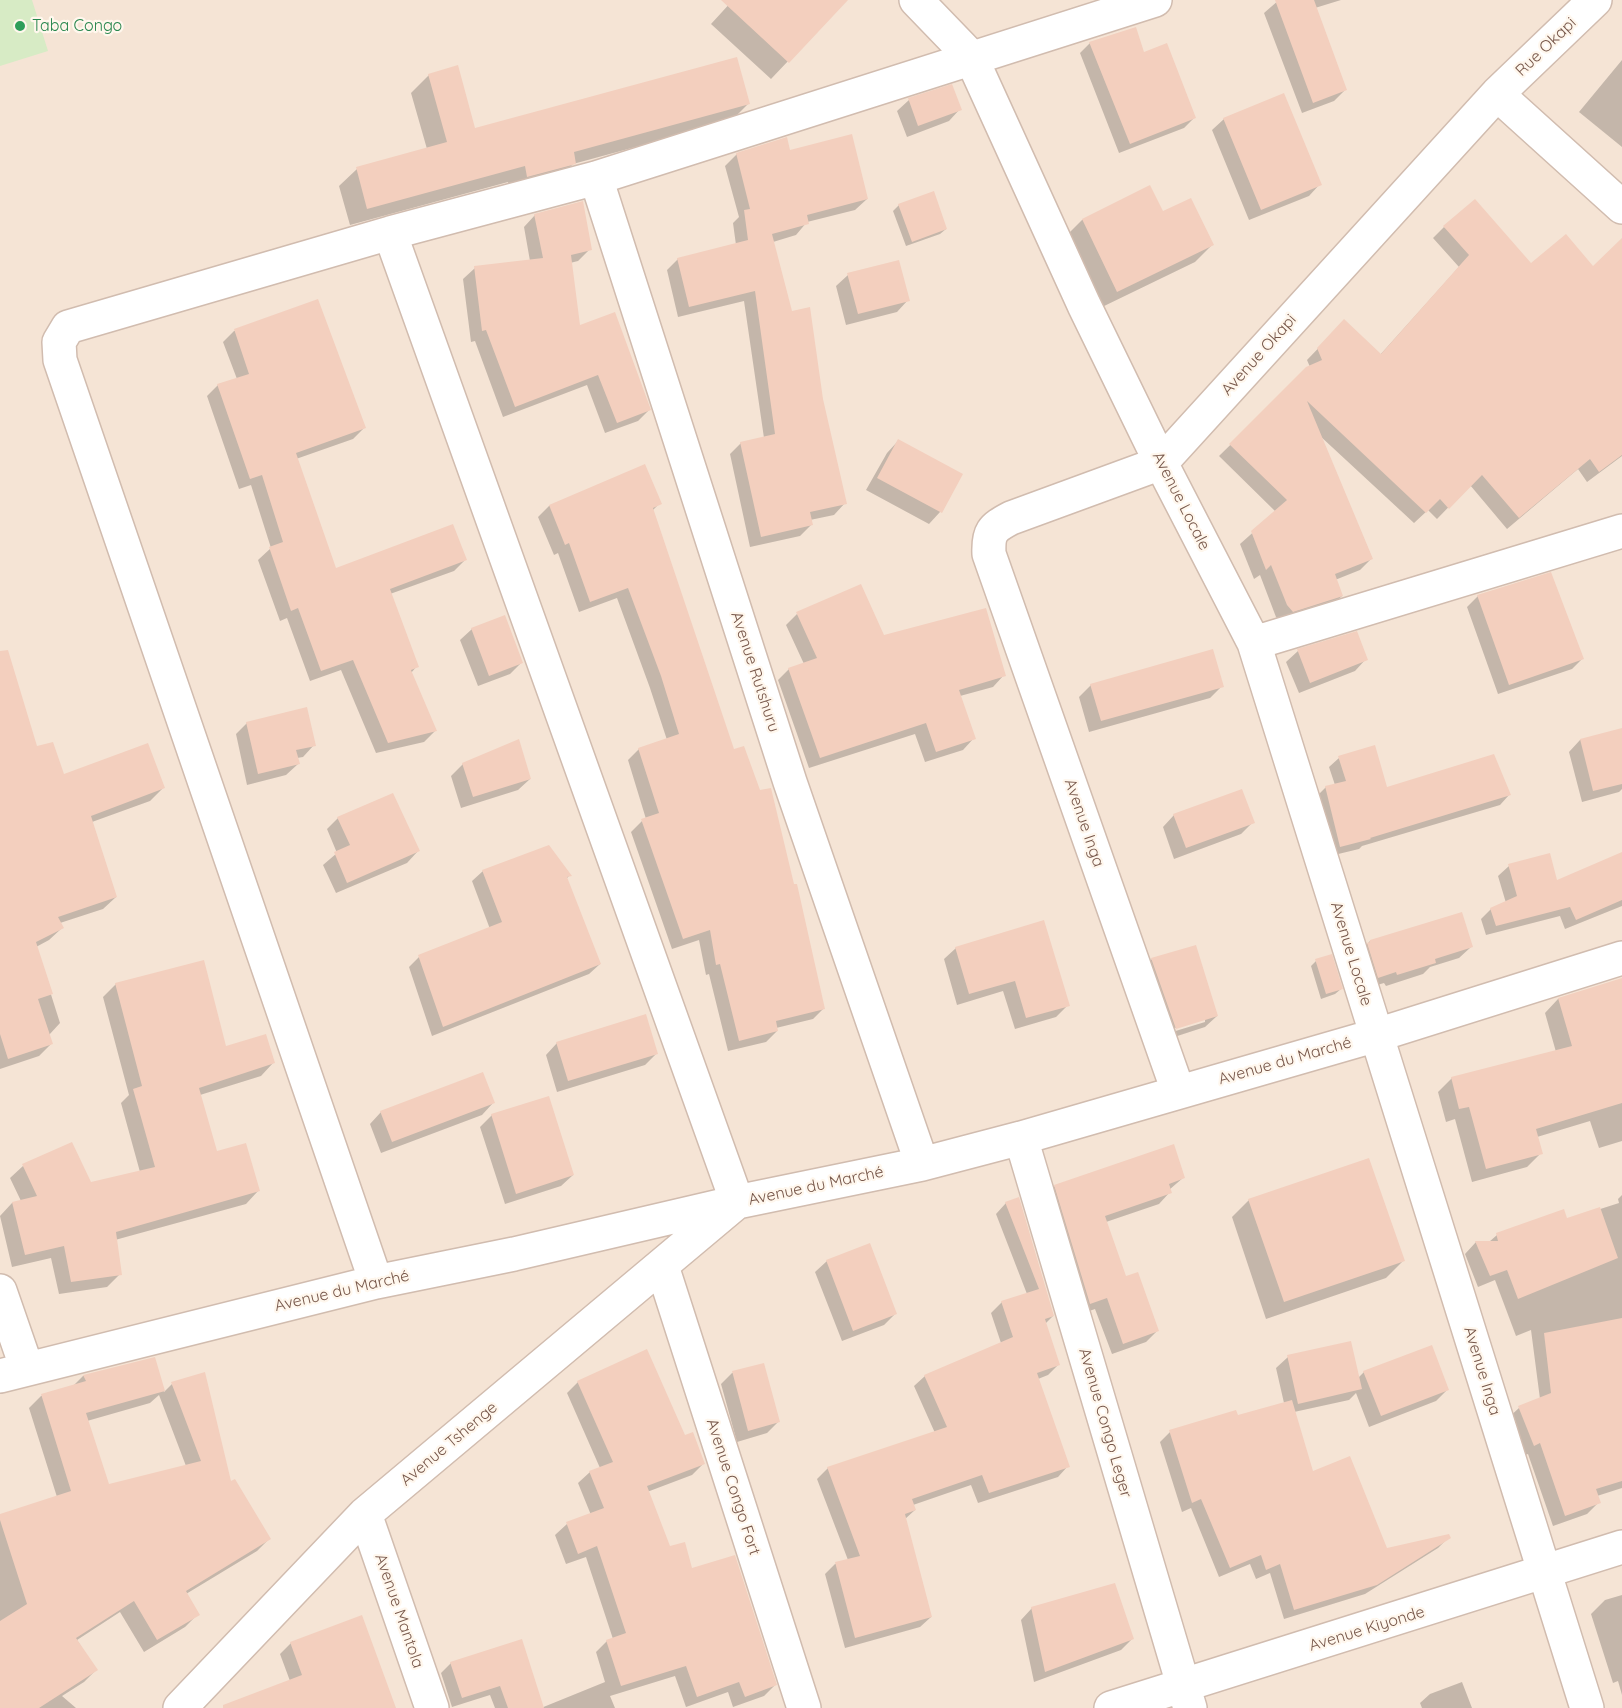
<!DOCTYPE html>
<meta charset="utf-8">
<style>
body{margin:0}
canvas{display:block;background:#fdf3e7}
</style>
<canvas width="1622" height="1708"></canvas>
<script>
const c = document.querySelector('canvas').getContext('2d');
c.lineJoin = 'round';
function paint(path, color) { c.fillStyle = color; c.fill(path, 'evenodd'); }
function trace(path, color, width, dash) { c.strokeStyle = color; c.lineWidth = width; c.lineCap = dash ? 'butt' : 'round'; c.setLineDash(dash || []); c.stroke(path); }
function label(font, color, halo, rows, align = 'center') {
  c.font = font + ' Quicksand,sans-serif'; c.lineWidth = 4.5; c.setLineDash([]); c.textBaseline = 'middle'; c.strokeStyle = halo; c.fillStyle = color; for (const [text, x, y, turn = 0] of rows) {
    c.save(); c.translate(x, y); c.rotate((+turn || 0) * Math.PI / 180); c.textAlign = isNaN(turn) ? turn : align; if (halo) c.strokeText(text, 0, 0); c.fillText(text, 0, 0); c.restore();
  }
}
paint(new Path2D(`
 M 0,0 L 1622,0 L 1622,1708 L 0,1708 Z`), '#f5e4d5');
paint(new Path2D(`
 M 0,0 L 32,0 L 48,51 L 0,66 Z`), '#d7ebc5');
paint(new Path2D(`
 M 733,0 L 846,0 L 771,79 L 711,24 Z
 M 1279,0 L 1341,0 L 1315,8 L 1345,90 L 1334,101 L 1302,113 L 1264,13 Z
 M 1090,43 L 1195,117 L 1184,128 L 1119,153 L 1080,53 Z
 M 1622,60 L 1622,147 L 1579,112 Z
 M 429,75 L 474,130 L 748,104 L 731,121 L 573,164 L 557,181 L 510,193 L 508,182 L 350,225 L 339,186 L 357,169 L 427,149 L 411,93 Z
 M 951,86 L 960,109 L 949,121 L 907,137 L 897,111 L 909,100 Z
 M 1224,119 L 1320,184 L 1309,196 L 1249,220 L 1212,130 Z
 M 789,151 L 867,199 L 855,210 L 807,222 L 796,235 L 773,242 L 791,312 L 822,399 L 845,503 L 834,515 L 810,520 L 811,525 L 800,536 L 750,547 L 730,454 L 741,443 L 764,438 L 744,301 L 678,317 L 667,270 L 678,259 L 736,245 L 733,223 L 739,217 L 725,166 L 737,154 Z
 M 1150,187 L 1163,213 L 1212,245 L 1195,262 L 1100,308 L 1065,237 L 1082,220 Z
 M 899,205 L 946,229 L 940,234 L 906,246 L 893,211 Z
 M 535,215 L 590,249 L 578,261 L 570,263 L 578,327 L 649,410 L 638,421 L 605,433 L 587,385 L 503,417 L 475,341 L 471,342 L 463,279 L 475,268 L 530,261 L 524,227 Z
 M 1444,227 L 1531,265 L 1592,274 L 1622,243 L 1622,456 L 1587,482 L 1578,469 L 1507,529 L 1470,485 L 1437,519 L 1428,510 L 1414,523 L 1319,435 L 1372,558 L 1360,570 L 1335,580 L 1342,596 L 1330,607 L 1281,622 L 1276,617 L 1260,575 L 1254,579 L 1240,544 L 1276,512 L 1219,456 L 1310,367 L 1307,360 L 1333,333 L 1380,355 L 1459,267 L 1433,238 Z
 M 848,275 L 908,300 L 897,312 L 846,325 L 836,286 Z
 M 317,301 L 364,428 L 353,439 L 296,459 L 335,570 L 465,560 L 454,571 L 390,594 L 417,666 L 411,673 L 435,731 L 424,742 L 376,753 L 341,670 L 310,681 L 287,618 L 280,621 L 258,560 L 271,548 L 251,485 L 239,489 L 207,396 L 218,385 L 237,379 L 223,342 L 234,331 Z
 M 898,441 L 961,475 L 940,512 L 929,524 L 866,490 L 887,453 Z
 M 644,466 L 660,503 L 652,511 L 733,751 L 824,1008 L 813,1019 L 776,1028 L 777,1031 L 766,1042 L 728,1051 L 709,974 L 706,975 L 699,940 L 672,949 L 631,832 L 642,821 L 646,819 L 628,760 L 639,749 L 667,740 L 650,688 L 617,598 L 579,612 L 558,553 L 554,555 L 538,517 L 549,506 Z
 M 1478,596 L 1582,659 L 1572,669 L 1498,694 L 1467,607 Z
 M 797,614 L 883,637 L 1004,675 L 993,687 L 960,696 L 974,738 L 963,750 L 925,762 L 915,734 L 809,768 L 778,680 L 789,669 L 804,664 L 786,625 Z
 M 472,629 L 522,662 L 510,674 L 478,686 L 460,640 Z
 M 1298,651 L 1366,659 L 1355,671 L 1299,693 L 1286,662 Z
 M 1091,685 L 1222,686 L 1210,698 L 1089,732 L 1079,697 Z
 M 0,695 L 36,748 L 63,776 L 163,788 L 150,801 L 92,822 L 116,897 L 103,909 L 60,923 L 62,928 L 49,940 L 36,947 L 60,1023 L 49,1035 L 52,1043 L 39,1056 L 0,1069 Z
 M 247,723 L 314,745 L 303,757 L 297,758 L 298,764 L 286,775 L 247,785 L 236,734 Z
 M 1605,734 L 1622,749 L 1622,789 L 1619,792 L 1582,802 L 1569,752 L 1580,740 Z
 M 1339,758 L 1386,788 L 1509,795 L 1500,805 L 1362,846 L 1359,849 L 1330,856 L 1316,797 L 1326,787 L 1335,785 L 1329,767 Z
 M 463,764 L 530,779 L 518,790 L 461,808 L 451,776 Z
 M 1174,815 L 1253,822 L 1241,834 L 1174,859 L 1163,827 Z
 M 338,818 L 418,851 L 407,863 L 336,893 L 323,865 L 337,853 L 327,829 Z
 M 1622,854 L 1622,906 L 1565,929 L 1560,916 L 1486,935 L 1481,919 L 1491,909 L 1506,903 L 1498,876 L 1509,866 L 1556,882 Z
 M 483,871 L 570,875 L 566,879 L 600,964 L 589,974 L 432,1036 L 409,967 L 419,957 L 490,929 L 472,881 Z
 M 1370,941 L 1471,947 L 1459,958 L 1430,967 L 1423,974 L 1386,986 L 1384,983 L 1367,988 L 1359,953 Z
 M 956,948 L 1068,1005 L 1056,1017 L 1015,1029 L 1003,991 L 957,1005 L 944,959 Z
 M 1152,959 L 1217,1016 L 1205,1027 L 1165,1040 L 1140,971 ZM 1205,1019 L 1205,1022 L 1169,1033 L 1168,1030 Z
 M 1316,961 L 1341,989 L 1335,994 L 1321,999 L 1311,966 Z
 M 1622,979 L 1622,1141 L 1599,1148 L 1590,1121 L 1537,1137 L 1541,1153 L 1527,1167 L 1472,1182 L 1455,1119 L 1446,1122 L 1438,1092 L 1452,1078 L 1556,1052 L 1545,1013 L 1558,999 Z
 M 116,984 L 225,1048 L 273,1063 L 261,1076 L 200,1095 L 215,1153 L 258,1191 L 246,1204 L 115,1240 L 120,1274 L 107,1287 L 59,1294 L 51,1258 L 12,1267 L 0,1216 L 12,1203 L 21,1201 L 10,1178 L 23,1166 L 90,1184 L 140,1172 L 121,1103 L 129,1095 L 103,997 Z
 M 557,1043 L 656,1054 L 645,1065 L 557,1092 L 546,1055 Z
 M 493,1103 L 482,1115 L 381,1153 L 370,1124 L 381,1112 Z
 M 492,1115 L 573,1175 L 561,1186 L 505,1204 L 480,1127 Z
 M 1184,1177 L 1169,1190 L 1170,1192 L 1159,1204 L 1106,1222 L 1126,1278 L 1157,1331 L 1146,1342 L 1112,1354 L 1095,1309 L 1078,1315 L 1044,1198 L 1055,1186 Z
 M 1622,1195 L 1622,1488 L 1597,1496 L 1599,1502 L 1587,1514 L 1553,1526 L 1528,1454 L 1522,1456 L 1507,1419 L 1519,1408 L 1540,1399 L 1531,1330 L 1516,1336 L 1495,1280 L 1478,1287 L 1465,1254 L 1476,1242 L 1489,1242 L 1497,1235 L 1566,1220 L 1619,1203 L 1618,1199 Z
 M 1249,1200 L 1403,1261 L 1386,1278 L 1266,1319 L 1232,1217 Z
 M 1006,1203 L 1053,1316 L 1045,1324 L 1058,1365 L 1048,1375 L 1038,1379 L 1068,1466 L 1058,1477 L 978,1503 L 971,1485 L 913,1505 L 915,1510 L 905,1519 L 931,1617 L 920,1627 L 845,1648 L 825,1574 L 835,1564 L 848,1560 L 817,1479 L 828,1468 L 935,1433 L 914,1386 L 925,1376 L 1001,1343 L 991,1313 L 1002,1302 L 1027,1294 L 996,1214 Z
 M 827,1261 L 896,1313 L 884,1325 L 842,1341 L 815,1272 Z
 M 1288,1357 L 1358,1378 L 1364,1372 L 1447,1390 L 1436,1401 L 1369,1427 L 1356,1393 L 1349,1400 L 1294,1412 L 1312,1473 L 1386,1550 L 1449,1537 L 1438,1548 L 1365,1594 L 1284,1619 L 1270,1573 L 1256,1579 L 1250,1564 L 1219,1577 L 1191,1508 L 1182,1512 L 1160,1442 L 1170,1432 L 1237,1417 L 1284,1403 L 1276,1368 Z
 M 154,1358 L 164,1392 L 172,1384 L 230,1483 L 269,1539 L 257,1551 L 186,1594 L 198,1614 L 185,1627 L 144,1652 L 120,1612 L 77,1640 L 96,1670 L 84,1682 L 62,1696 L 76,1708 L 0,1708 L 0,1516 L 57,1497 L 29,1408 L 41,1396 L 73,1386 L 83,1376 ZM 159,1395 L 186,1466 L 108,1485 L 87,1421 L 150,1403 Z
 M 763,1365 L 779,1421 L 767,1433 L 737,1442 L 721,1384 L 732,1373 Z
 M 578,1382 L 685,1437 L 703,1464 L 692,1475 L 647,1492 L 669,1548 L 691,1570 L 775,1685 L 764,1696 L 733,1707 L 728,1692 L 686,1707 L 675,1676 L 610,1696 L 615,1708 L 541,1708 L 605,1682 L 596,1652 L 607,1641 L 613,1639 L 586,1557 L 566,1564 L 555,1535 L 567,1524 L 591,1515 L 578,1483 L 590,1472 L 600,1468 L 567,1393 Z
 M 1622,1595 L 1622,1695 L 1618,1681 L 1613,1683 L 1591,1614 L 1605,1600 Z
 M 1032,1608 L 1133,1638 L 1121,1650 L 1034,1682 L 1021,1620 Z
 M 521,1641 L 537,1708 L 495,1708 L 490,1695 L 452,1707 L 441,1673 L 451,1663 Z
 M 291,1643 L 394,1708 L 229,1708 L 290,1681 L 280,1654 Z
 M 1462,1682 L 1472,1708 L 1422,1708 L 1420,1703 L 1430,1694 Z`), '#0003');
paint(new Path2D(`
 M 721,0 L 848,0 L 789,63 Z
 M 1275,0 L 1314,0 L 1347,90 L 1313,103 Z
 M 1136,27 L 1144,52 L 1167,43 L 1196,118 L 1130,144 L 1089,42 Z
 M 737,57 L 750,104 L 574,152 L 576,164 L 527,177 L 525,166 L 367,209 L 356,167 L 447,142 L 428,74 L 458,65 L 475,128 Z
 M 952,84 L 962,110 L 918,126 L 908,98 Z
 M 1284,93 L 1322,185 L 1261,210 L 1223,118 Z
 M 852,134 L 868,199 L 807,215 L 809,224 L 772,234 L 792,311 L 810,307 L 823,399 L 847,504 L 810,512 L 813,525 L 761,537 L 740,442 L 775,434 L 755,291 L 689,307 L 677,258 L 748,240 L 744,210 L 750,209 L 736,153 L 787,137 L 790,150 Z
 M 1150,185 L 1163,211 L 1191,198 L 1214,245 L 1117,292 L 1082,219 Z
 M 934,191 L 947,229 L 912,242 L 898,204 Z
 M 1475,199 L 1531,263 L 1566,234 L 1593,266 L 1622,238 L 1622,455 L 1599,472 L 1590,459 L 1519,518 L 1482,475 L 1449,509 L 1440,499 L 1426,513 L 1307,401 L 1373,559 L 1335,574 L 1343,596 L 1293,612 L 1287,605 L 1271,565 L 1266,570 L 1251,531 L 1287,500 L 1229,444 L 1306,367 L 1322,360 L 1317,348 L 1344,319 L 1381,354 L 1469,255 L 1443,226 Z
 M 583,201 L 592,250 L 571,255 L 580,325 L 615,312 L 651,410 L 617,423 L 598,375 L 515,407 L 486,330 L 482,331 L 474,266 L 543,258 L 534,214 Z
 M 899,260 L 910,301 L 858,314 L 847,273 Z
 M 318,299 L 366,428 L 296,453 L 336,568 L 453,524 L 467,560 L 390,589 L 419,667 L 411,670 L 437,731 L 388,743 L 353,660 L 321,671 L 298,608 L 291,611 L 269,547 L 283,542 L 262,475 L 250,479 L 217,384 L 249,374 L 234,329 Z
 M 898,439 L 963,474 L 942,513 L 877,478 Z
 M 645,464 L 662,504 L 653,508 L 734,749 L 744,746 L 760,790 L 771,788 L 794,884 L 797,884 L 825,1009 L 776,1021 L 778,1031 L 739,1041 L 720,964 L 716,965 L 710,930 L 683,939 L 641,819 L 659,813 L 638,748 L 679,734 L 661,676 L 628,588 L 590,602 L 569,543 L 565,545 L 549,505 Z
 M 1551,572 L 1584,659 L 1509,685 L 1477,595 Z
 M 861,584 L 884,635 L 986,608 L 1006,676 L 959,690 L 976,739 L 936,752 L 926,723 L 820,758 L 788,668 L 817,658 L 796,612 Z
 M 505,615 L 523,663 L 489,676 L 471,628 Z
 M 1357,631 L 1368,660 L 1310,683 L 1297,649 Z
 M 1213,649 L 1224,687 L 1101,721 L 1090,684 Z
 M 8,650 L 37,746 L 53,742 L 64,774 L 148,743 L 165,788 L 91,816 L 117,897 L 58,917 L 64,928 L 36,942 L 53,994 L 38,999 L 53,1044 L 8,1059 L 0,1034 L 0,651 Z
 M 307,707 L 316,746 L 296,750 L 300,764 L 258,774 L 246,722 Z
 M 1622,728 L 1622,784 L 1593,791 L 1580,739 Z
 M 519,739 L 531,779 L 473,797 L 462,763 Z
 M 1375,745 L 1387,787 L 1494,754 L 1511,795 L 1370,838 L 1371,839 L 1340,847 L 1325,786 L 1346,781 L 1338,756 Z
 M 1242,789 L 1255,823 L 1186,848 L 1173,814 Z
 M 393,793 L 420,851 L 347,883 L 334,852 L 350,845 L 337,817 Z
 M 549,845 L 572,876 L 567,877 L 601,964 L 443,1027 L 418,955 L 502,922 L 482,870 Z
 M 1622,852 L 1622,900 L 1576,920 L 1570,907 L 1496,926 L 1490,908 L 1517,896 L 1508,864 L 1550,853 L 1557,880 Z
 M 1462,912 L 1473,947 L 1435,959 L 1436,963 L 1397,975 L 1396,972 L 1378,978 L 1367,943 L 1370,942 L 1370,940 Z
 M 1044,920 L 1070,1006 L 1026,1018 L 1015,981 L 969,994 L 955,947 Z
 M 1196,945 L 1218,1016 L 1176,1029 L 1151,958 Z
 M 1332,954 L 1343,989 L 1326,994 L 1315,959 Z
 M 204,960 L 226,1046 L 266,1034 L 275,1063 L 199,1088 L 217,1151 L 246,1143 L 260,1191 L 116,1232 L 122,1275 L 71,1282 L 64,1246 L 25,1255 L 12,1202 L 37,1196 L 22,1164 L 72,1142 L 91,1182 L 155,1167 L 133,1089 L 142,1086 L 115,983 Z
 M 1622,978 L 1622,1103 L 1536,1129 L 1543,1154 L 1486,1169 L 1469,1107 L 1459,1109 L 1451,1077 L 1572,1046 L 1558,998 Z
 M 646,1014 L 658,1054 L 568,1081 L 556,1042 Z
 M 483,1072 L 495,1103 L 392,1142 L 380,1111 Z
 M 549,1096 L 574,1175 L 516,1194 L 491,1114 Z
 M 1174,1144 L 1185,1178 L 1169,1184 L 1172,1193 L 1105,1216 L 1126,1276 L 1138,1272 L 1159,1331 L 1123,1344 L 1107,1298 L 1090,1304 L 1054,1185 Z
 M 1369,1158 L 1405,1261 L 1284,1302 L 1248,1199 Z
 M 1019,1197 L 1054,1316 L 1045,1319 L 1060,1365 L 1037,1373 L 1070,1467 L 989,1493 L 982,1475 L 912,1499 L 916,1510 L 905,1514 L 932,1617 L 855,1638 L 835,1562 L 860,1556 L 827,1467 L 947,1427 L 924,1375 L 1013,1337 L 1001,1301 L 1039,1289 L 1005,1202 Z
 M 1600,1207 L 1618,1258 L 1518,1299 L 1507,1270 L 1490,1276 L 1475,1241 L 1498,1241 L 1496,1233 L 1564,1209 L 1567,1218 Z
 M 870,1243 L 897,1314 L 853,1331 L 826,1260 Z
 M 1622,1318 L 1622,1481 L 1596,1489 L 1601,1503 L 1565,1516 L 1540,1443 L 1534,1446 L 1518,1406 L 1551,1393 L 1544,1333 Z
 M 1351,1341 L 1362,1389 L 1298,1404 L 1287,1355 Z
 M 1432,1345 L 1449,1390 L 1381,1416 L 1363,1371 Z
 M 647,1349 L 685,1435 L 693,1432 L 705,1464 L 647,1486 L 670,1546 L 685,1542 L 692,1568 L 735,1555 L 777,1685 L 745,1697 L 739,1682 L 697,1697 L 686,1666 L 621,1686 L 606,1640 L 626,1633 L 597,1546 L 578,1554 L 566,1522 L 604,1508 L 589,1471 L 613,1462 L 577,1381 Z
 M 155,1357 L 165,1391 L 86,1413 L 109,1484 L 201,1461 L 171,1382 L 205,1372 L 231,1481 L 235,1479 L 271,1539 L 186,1591 L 200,1615 L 157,1640 L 134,1601 L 76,1638 L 98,1670 L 39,1708 L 0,1708 L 0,1621 L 27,1604 L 0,1520 L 0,1514 L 71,1491 L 41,1394 L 86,1381 L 83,1375 Z
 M 764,1363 L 780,1422 L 748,1431 L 732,1371 Z
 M 1292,1400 L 1313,1471 L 1350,1456 L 1387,1548 L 1449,1534 L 1451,1538 L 1377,1585 L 1294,1610 L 1280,1564 L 1266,1570 L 1261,1555 L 1230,1568 L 1201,1499 L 1192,1503 L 1169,1430 L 1236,1410 L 1238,1415 Z
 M 1115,1583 L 1134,1639 L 1045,1672 L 1031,1607 Z
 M 362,1615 L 396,1708 L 223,1708 L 223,1705 L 302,1675 L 290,1642 Z
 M 522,1639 L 544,1708 L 508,1708 L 500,1686 L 462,1698 L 450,1662 Z`), '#f3cfbe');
const minor = new Path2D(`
 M 916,0 L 971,57 L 1084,305 L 1161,463 L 1254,643 L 1587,1708
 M 1497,94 L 1622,207
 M 596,178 L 790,782 L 922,1164
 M 1254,643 L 1622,531
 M 1178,1091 L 989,554 C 988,532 992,528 1011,518 L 1161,463 L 1497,94 L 1595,0
 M 1021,1138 L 1190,1708
 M 662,1266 L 804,1708
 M 376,1282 L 60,360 L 59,342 L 68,327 L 390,233 L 596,178 L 1155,0
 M 0,1291 L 27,1369
 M 0,1376 L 376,1282 L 514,1254 L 737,1202 L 922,1164 L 1021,1138 L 1377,1035 L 1622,958
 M 365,1514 L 432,1708
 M 180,1708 L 365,1514 L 737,1202 L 390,233
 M 1111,1708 L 1622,1547`);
trace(minor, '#d1bcaf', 36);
trace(minor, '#fff', 33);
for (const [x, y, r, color] of [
 [20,26,6,"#2e9e5b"]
]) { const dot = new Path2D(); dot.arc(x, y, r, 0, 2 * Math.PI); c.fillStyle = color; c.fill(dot); trace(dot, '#fff7ed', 2); }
label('16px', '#27864d', '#fff7ed', [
 ["Taba Congo",32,26]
], 'left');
label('16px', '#77574a', '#fff7ed', [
 ["Rue Okapi",1546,47,-44],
 ["Avenue Okapi",1259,355,-48],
 ["Avenue Locale",1181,501,63],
 ["Avenue Rutshuru",755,672,72],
 ["Avenue Inga",1084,823,71],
 ["Avenue Locale",1351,954,73],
 ["Avenue du Marché",1285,1061,-16],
 ["Avenue du Marché",816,1186,-12],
 ["Avenue du Marché",342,1291,-13],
 ["Avenue Inga",1482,1371,73],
 ["Avenue Congo Leger",1105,1423,74],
 ["Avenue Tshenge",449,1444,-40],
 ["Avenue Congo Fort",733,1487,72],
 ["Avenue Mantola",399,1611,71],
 ["Avenue Kiyonde",1367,1629,-17]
]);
</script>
